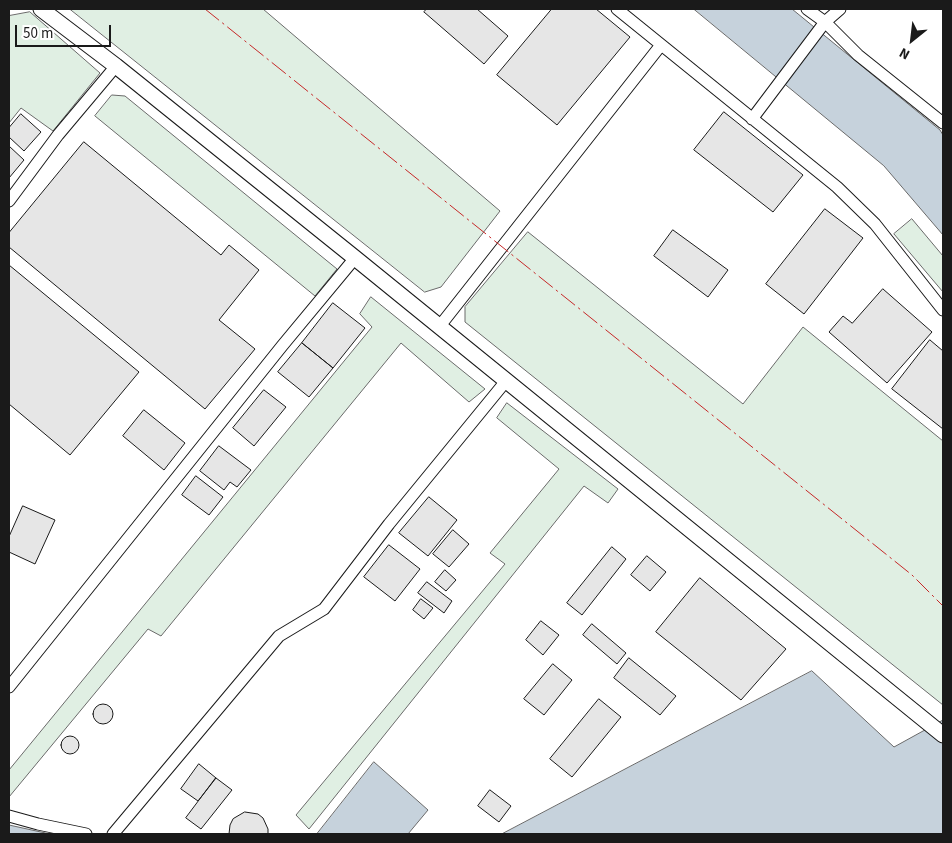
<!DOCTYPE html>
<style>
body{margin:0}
#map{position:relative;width:952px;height:843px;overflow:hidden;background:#fff;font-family:"Source Sans 3",sans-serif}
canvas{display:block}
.frame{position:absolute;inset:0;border:10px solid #1a1a1a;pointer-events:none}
.north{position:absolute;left:887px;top:15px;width:50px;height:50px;-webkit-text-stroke:4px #fff;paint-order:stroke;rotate:209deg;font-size:14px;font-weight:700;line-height:20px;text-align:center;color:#1a1a1a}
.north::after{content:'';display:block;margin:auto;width:18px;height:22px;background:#1a1a1a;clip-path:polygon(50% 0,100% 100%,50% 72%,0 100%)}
.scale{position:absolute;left:15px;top:25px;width:96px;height:22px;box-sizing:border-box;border:2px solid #1a1a1a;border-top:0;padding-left:6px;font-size:15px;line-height:18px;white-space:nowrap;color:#1a1a1a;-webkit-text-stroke:4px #fff;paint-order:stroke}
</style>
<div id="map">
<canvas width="952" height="843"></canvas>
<div class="frame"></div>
<div class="north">N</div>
<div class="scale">50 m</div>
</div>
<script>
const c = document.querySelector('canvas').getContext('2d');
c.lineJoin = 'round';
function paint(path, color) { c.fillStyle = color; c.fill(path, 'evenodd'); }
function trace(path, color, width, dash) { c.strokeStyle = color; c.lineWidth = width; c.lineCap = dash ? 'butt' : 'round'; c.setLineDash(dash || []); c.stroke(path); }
const green = new Path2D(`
 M 70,9 L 263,9 L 500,211 L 441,287 L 425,292 Z
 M 30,12 L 100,73 L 53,131 L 21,108 L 9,123 L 9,16 Z
 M 112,95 L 125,96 L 337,269 L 315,296 L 95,116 Z
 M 912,219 L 943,256 L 943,292 L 894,234 Z
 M 528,232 L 743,404 L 803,327 L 943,441 L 943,705 L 465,322 L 465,307 Z
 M 371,297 L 485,389 L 469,402 L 401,343 L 161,636 L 148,629 L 9,797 L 9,770 L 372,327 L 360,314 Z
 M 507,403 L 618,489 L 608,503 L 584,486 L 309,829 L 296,815 L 505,564 L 490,553 L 559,469 L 497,418 Z`);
paint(green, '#e0efe3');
trace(green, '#6a6a6a', 1);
const water = new Path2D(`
 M 694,9 L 792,9 L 940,130 L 943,135 L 943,235 L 884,166 Z
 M 812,671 L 894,747 L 943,720 L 943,834 L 502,834 Z
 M 374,762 L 428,810 L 408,834 L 317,834 Z
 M 9,825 L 50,834 L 9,834 Z`);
paint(water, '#c6d2dc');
trace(water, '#6a6a6a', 1);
const building = new Path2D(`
 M 427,9 L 477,9 L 508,36 L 484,64 L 424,12 Z
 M 552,9 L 596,9 L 630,37 L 557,125 L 497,75 Z
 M 724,112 L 803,175 L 773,212 L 694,150 Z
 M 21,114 L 41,132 L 24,151 L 9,137 L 9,128 Z
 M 84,142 L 221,255 L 229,245 L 259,270 L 219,320 L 255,349 L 205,409 L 9,247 L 9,233 Z
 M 9,146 L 24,160 L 9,178 Z
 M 825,209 L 863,238 L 804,314 L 766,284 Z
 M 673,230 L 728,270 L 708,297 L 654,256 Z
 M 9,265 L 139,372 L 70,455 L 9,404 Z
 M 883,289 L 932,332 L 887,383 L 829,332 L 843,316 L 852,323 Z
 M 333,303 L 365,328 L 333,368 L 302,343 Z
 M 930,340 L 943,351 L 943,429 L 892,389 Z
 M 302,343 L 333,368 L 309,397 L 278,372 Z
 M 264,390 L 286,407 L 254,446 L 233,428 Z
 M 144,410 L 185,443 L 164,470 L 123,436 Z
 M 219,446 L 251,470 L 237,487 L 230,482 L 224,490 L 200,471 Z
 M 196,476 L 223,497 L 209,515 L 182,495 Z
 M 429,497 L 457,520 L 428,556 L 399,533 Z
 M 23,506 L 55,520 L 35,564 L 9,552 L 9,537 Z
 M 453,530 L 469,544 L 449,567 L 433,554 Z
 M 389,545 L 420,569 L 395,601 L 364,577 Z
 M 612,547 L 626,559 L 582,615 L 567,603 Z
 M 647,556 L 666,572 L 650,591 L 631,575 Z
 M 445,570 L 456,580 L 446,591 L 435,582 Z
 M 700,578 L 786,649 L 741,700 L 656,632 Z
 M 427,582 L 452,601 L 444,613 L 418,593 Z
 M 421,599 L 433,608 L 424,619 L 413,610 Z
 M 541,621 L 559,635 L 543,655 L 526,640 Z
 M 592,624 L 626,653 L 617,664 L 583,635 Z
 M 629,658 L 676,696 L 660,715 L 614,678 Z
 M 553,664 L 572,680 L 544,715 L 524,699 Z
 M 599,699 L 621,717 L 572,777 L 550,759 Z
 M93 714a10 10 0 1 1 20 0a10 10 0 1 1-20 0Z
 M61 745a9 9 0 1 1 18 0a9 9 0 1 1-18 0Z
 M 199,764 L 216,778 L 198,801 L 181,789 Z
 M 216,778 L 232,790 L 201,829 L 186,818 Z
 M 490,790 L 511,806 L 499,822 L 478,806 Z
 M 245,812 L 258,814 L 263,818 L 268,829 L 268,834 L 229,834 L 230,825 L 233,819 Z`);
paint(building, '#e6e6e6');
trace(building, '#1a1a1a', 1);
const minor = new Path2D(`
 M 617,9 L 837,187 L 875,224 L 943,310
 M 807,9 L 825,22 L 858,55 L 943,123
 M 752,119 L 825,22 L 840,9
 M 9,201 L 58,135 L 116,66
 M 439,327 L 661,45
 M 9,687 L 282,346 L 355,258
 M 9,816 L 38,824 L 86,834
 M 113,834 L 279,636 L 324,609 L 389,524 L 506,381`);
const tertiary = new Path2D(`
 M 41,9 L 116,66 L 355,258 L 943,735`);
trace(minor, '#1a1a1a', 13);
trace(tertiary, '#1a1a1a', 17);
trace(minor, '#fff', 11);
trace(tertiary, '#fff', 15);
trace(new Path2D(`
 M 205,9 L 912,575 L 943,606`), '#c62828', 1, [18, 4, 2.5, 4]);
</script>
